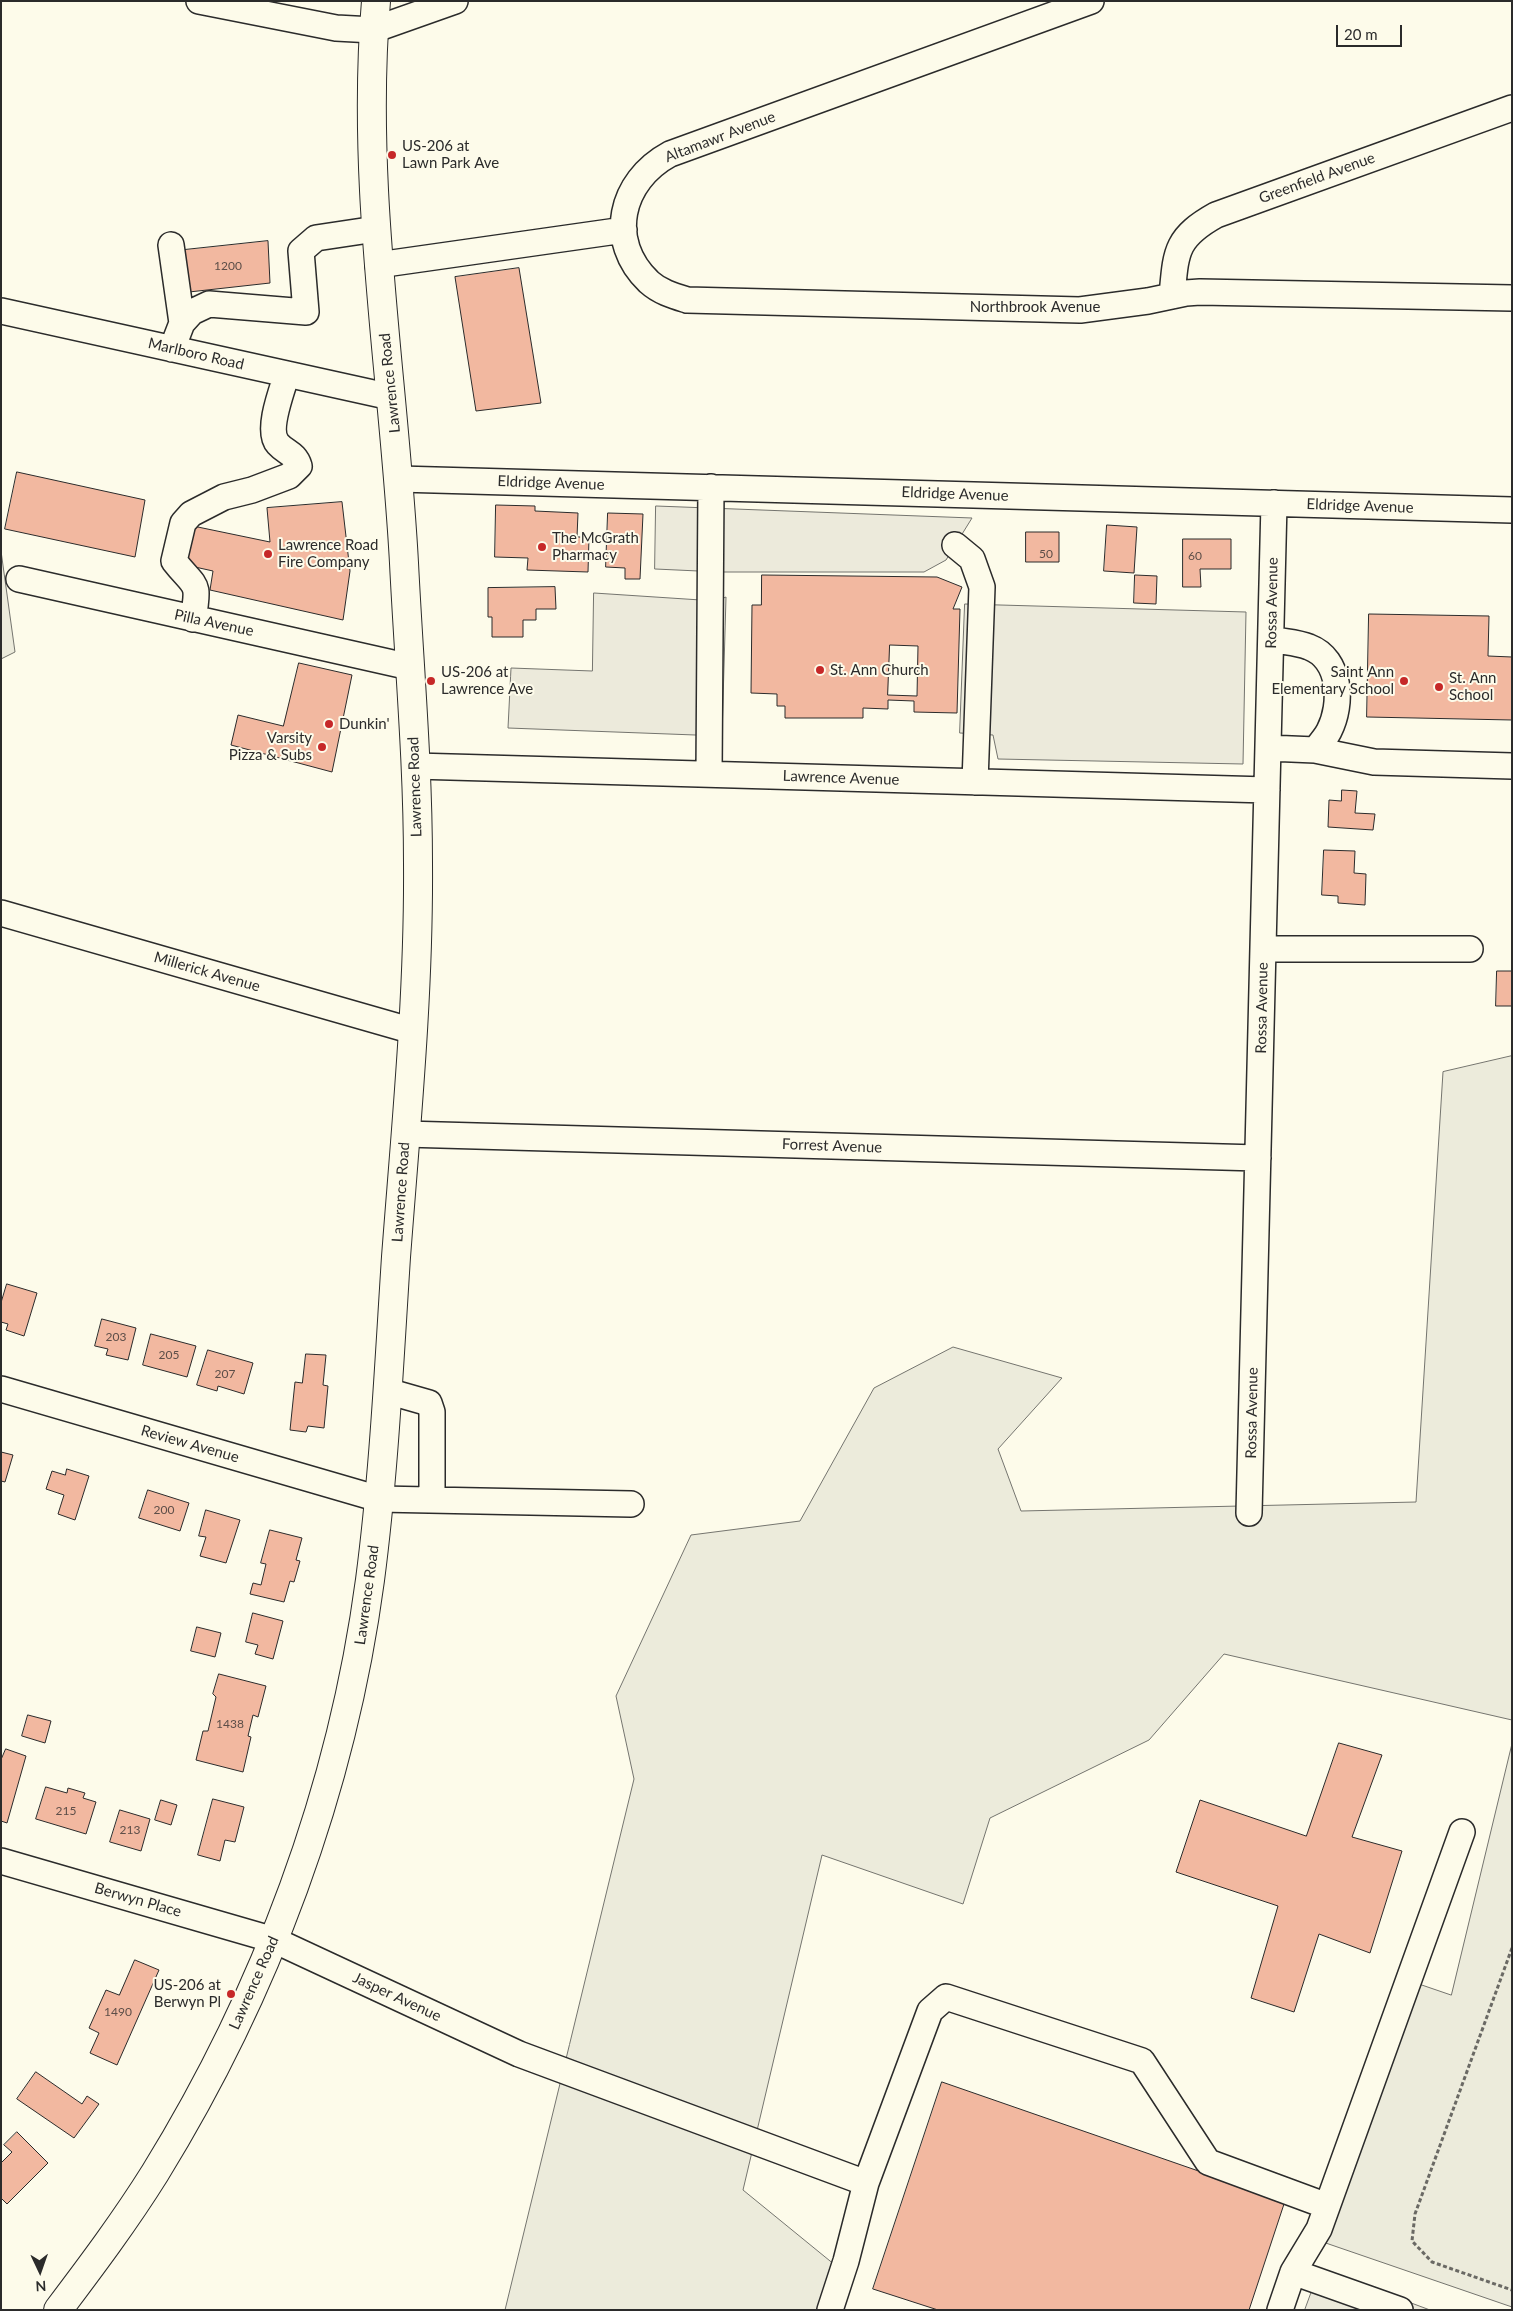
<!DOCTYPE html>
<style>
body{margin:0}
#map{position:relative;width:1513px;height:2311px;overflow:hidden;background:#fdfbea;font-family:Lato,sans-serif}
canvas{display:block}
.frame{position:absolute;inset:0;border:2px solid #2b2b2b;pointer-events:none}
.north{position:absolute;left:15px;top:2246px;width:50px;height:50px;-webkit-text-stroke:4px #fdfbea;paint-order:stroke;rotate:177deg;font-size:14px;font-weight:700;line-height:20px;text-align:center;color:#2b2b2b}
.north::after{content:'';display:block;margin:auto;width:18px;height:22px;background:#2b2b2b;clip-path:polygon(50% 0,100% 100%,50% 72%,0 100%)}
.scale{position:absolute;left:1336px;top:25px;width:66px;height:22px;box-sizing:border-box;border:2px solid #2b2b2b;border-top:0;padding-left:6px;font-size:15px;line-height:18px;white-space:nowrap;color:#2b2b2b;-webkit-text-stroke:4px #fdfbea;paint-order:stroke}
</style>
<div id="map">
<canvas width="1513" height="2311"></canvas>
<div class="frame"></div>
<div class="north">N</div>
<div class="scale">20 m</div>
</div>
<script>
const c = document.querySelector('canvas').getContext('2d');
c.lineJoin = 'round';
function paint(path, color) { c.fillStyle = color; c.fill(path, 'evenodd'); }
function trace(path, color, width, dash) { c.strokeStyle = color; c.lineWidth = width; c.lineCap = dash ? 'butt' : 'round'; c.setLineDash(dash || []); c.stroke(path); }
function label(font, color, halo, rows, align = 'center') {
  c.font = font + ' Lato,sans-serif'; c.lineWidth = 4; c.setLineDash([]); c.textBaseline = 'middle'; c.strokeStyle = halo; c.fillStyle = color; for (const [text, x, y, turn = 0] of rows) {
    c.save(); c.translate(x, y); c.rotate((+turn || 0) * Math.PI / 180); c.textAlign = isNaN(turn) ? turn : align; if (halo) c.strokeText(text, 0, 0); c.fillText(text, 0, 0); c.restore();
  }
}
const green = new Path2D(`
 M 1,551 L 15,652 L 1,659 Z
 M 1512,1056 L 1512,1720 L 1224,1654 L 1149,1740 L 990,1818 L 963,1904 L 822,1855 L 743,2190 L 846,2274 L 835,2310 L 505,2310 L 634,1779 L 616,1696 L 691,1535 L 800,1521 L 874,1388 L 953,1347 L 1062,1378 L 998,1449 L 1021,1511 L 1416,1502 L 1443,1072 Z
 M 1512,1744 L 1512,2307 L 1317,2240 L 1413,1982 L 1451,1995 Z`);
paint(green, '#ecebdb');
trace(green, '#74746e', 1);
const parking = new Path2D(`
 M 656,506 L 972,518 L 946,560 L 924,572 L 720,572 L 655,569 Z
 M 594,593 L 716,601 L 726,597 L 722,736 L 508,728 L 511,668 L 592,671 Z
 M 965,604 L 1246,612 L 1243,764 L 998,759 L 993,735 L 960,733 Z
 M 1320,2269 L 1430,2310 L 1305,2310 Z`);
paint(parking, '#eceadb');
trace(parking, '#74746e', 1);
const building = new Path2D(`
 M 268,241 L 270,283 L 189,292 L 184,250 Z
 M 519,268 L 541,403 L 476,411 L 455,277 Z
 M 17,472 L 145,500 L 135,557 L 5,529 Z
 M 342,502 L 350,571 L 343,620 L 210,590 L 213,571 L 186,565 L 193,526 L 270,542 L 267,508 Z
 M 496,505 L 535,506 L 535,511 L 578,513 L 577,537 L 589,537 L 588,572 L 527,570 L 528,558 L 495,557 Z
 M 608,513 L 643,514 L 640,579 L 625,579 L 625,568 L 606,567 Z
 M 1107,525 L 1137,527 L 1134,573 L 1104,571 Z
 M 1026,532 L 1059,532 L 1059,562 L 1026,562 Z
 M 1183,539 L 1231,539 L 1231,569 L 1200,569 L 1201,587 L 1183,587 Z
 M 762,575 L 937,577 L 962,587 L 953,609 L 960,609 L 957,713 L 914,712 L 914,701 L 888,700 L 888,709 L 863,708 L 863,718 L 785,718 L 785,706 L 777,706 L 777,694 L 751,693 L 752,605 L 761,605 ZM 890,645 L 918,646 L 917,696 L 888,695 Z
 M 1135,575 L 1157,576 L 1156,604 L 1134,603 Z
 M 555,587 L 556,609 L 536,609 L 536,620 L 523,620 L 523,637 L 492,637 L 492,617 L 488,617 L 488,588 Z
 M 1369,614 L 1489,616 L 1488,656 L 1512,657 L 1512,720 L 1367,717 Z
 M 299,663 L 352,675 L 332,772 L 231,745 L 238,715 L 283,726 Z
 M 1342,790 L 1357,791 L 1355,813 L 1375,814 L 1373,830 L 1328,827 L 1329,800 L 1341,801 Z
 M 1324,850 L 1355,851 L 1354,873 L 1366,874 L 1365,905 L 1338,903 L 1338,896 L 1322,895 Z
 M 1497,971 L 1512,971 L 1512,1006 L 1496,1006 Z
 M 7,1284 L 37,1293 L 24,1336 L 6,1330 L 8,1324 L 1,1322 L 1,1303 Z
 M 102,1319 L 136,1328 L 128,1360 L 106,1355 L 108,1349 L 95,1346 Z
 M 151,1334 L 196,1346 L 187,1377 L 143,1365 Z
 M 208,1350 L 253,1363 L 244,1394 L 218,1386 L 217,1391 L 197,1385 Z
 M 306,1354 L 326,1355 L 323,1385 L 328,1386 L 324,1428 L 308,1426 L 306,1432 L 290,1430 L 295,1382 L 302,1383 Z
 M 1,1452 L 13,1455 L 5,1482 L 1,1481 Z
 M 67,1469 L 89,1476 L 75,1520 L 58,1514 L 64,1495 L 46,1489 L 52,1471 L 65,1475 Z
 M 148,1490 L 189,1503 L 180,1531 L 139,1518 Z
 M 206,1510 L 240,1520 L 226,1563 L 200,1556 L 206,1537 L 199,1536 Z
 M 270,1530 L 302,1538 L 296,1560 L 300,1561 L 294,1582 L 290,1581 L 284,1602 L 250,1594 L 253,1583 L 261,1585 L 266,1564 L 261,1563 Z
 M 253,1613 L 283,1621 L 273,1659 L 255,1654 L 258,1645 L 246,1642 Z
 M 197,1627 L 221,1633 L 215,1657 L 191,1651 Z
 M 219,1674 L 266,1686 L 258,1717 L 253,1715 L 248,1736 L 251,1737 L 243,1772 L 196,1760 L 203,1731 L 208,1731 L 216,1697 L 213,1694 Z
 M 28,1715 L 51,1721 L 45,1743 L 22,1736 Z
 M 1339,1743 L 1382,1755 L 1352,1837 L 1402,1851 L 1370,1953 L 1319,1934 L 1294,2012 L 1251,1998 L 1278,1906 L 1176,1872 L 1200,1800 L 1306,1836 Z
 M 6,1749 L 26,1756 L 7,1823 L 1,1821 L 1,1760 Z
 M 46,1787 L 67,1793 L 68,1788 L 85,1793 L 83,1798 L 96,1802 L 86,1834 L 36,1819 Z
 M 213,1799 L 244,1807 L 235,1842 L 225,1840 L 220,1861 L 198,1855 Z
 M 161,1800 L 177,1805 L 171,1825 L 155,1820 Z
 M 120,1810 L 150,1819 L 141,1851 L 110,1842 Z
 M 135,1960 L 159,1970 L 117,2065 L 90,2053 L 99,2033 L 89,2028 L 106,1990 L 119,1995 Z
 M 36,2072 L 82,2104 L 87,2096 L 99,2104 L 74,2138 L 17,2099 Z
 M 942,2082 L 1285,2201 L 1249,2310 L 938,2310 L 873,2289 Z
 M 17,2132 L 48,2163 L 7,2204 L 1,2198 L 1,2163 L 12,2152 L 4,2145 Z`);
paint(building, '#f2b8a0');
trace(building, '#2b2b2b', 1);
const minor = new Path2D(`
 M 199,1 L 336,28 L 373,30 L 455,1
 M 1091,1 L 670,154 C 620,181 606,241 649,282 C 660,292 674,296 687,300 L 1080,310 L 1148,301 L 1186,293 L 1200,292 L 1512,298
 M 171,245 L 182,323
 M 378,265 L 624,230
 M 1172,296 C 1176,252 1175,238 1216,215 L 1512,108
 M 1,311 L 391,397
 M 172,349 L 182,323 L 192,312 L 209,304 L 306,312 L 301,251 L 316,238 L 376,229
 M 399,479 L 1512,510
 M 955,545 L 972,559 L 982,587 L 975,782
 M 19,579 L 410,667
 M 193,619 C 200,580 196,589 174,561 L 183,523 L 191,514 L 224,497 L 252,490 L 289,476 L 299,466 C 295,453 286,453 278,444 C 266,431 282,390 287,374
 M 1271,639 C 1283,642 1297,642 1309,647 C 1341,659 1343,704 1329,731 C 1326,737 1320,744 1315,750
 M 1268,748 L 1315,750 L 1374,762 L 1512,766
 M 415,766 L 1267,790
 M 709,774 L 711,487
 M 1,913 L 413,1031
 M 1263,949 L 1470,949
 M 405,1134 L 1258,1158
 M 1,1389 L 379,1499 L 631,1504
 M 387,1391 L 429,1403 L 432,1412 L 432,1500
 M 1249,1513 L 1274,503
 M 1,1861 L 274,1940 L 519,2054 L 866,2183
 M 1293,2272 L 1319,2229 L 1462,1832
 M 830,2310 L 846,2261 L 866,2183 L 930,2011 L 946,1997 L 1142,2061 L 1208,2162 L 1327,2206
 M 1280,2310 L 1293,2272 L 1400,2310`);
const major = new Path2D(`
 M 58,2310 C 92,2265 125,2221 155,2173 C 266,1993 342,1790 370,1580 C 384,1473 389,1365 396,1257 C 406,1126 419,994 418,863 C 418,763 409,663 404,563 C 394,376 360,189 376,1`);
trace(minor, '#2b2b2b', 28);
trace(major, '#2b2b2b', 30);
trace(new Path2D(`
 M 1512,1948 L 1415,2214 L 1412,2241 L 1432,2262 L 1512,2290`), '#6a6964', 3, [4, 2.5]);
trace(minor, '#fdfbea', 25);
trace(major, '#fdfbea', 28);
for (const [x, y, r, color] of [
 [392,155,5,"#c62828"],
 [542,547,5,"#c62828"],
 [268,554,5,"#c62828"],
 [820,670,5,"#c62828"],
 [431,681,5,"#c62828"],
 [1404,681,5,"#c62828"],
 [1439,687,5,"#c62828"],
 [329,724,5,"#c62828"],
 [322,747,5,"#c62828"],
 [231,1994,5,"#c62828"]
]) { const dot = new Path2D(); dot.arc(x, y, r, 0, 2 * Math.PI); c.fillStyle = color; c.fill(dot); trace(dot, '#fdfbea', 2); }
label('12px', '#5d4e48', null, [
 ["1200",228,266],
 ["50",1046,554],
 ["60",1195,556],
 ["203",116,1337],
 ["205",169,1355],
 ["207",225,1374],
 ["200",164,1510],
 ["1438",230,1724],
 ["215",66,1811],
 ["213",130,1830],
 ["1490",118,2012]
]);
label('15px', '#2b2b2b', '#fdfbea', [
 ["Altamawr Avenue",720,137,-21],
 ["Greenfield Avenue",1317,178,-20],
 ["Northbrook Avenue",1035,307],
 ["Marlboro Road",196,354,13],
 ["Lawrence Road",390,383,-96],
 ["Eldridge Avenue",551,483,2],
 ["Eldridge Avenue",955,494,2],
 ["Eldridge Avenue",1360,506,2],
 ["Rossa Avenue",1272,603,-89],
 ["Pilla Avenue",214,623,12],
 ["Lawrence Avenue",841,778,2],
 ["Lawrence Road",415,787,-92],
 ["Millerick Avenue",207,972,16],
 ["Rossa Avenue",1262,1008,-89],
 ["Forrest Avenue",832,1146,2],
 ["Lawrence Road",401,1192,-86],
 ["Rossa Avenue",1252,1413,-89],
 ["Review Avenue",190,1444,16],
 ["Lawrence Road",367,1595,-82],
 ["Berwyn Place",138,1900,16],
 ["Lawrence Road",254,1983,-66],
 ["Jasper Avenue",397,1997,25]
]);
label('15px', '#2b2b2b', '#fdfbea', [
 ["US-206 at",402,146],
 ["Lawn Park Ave",402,163],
 ["The McGrath",552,538],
 ["Pharmacy",552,555],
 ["Lawrence Road",278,545],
 ["Fire Company",278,562],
 ["St. Ann Church",830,670],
 ["US-206 at",441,672],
 ["Lawrence Ave",441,689],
 ["Saint Ann",1394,672,"right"],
 ["Elementary School",1394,689,"right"],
 ["St. Ann",1449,678],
 ["School",1449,695],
 ["Dunkin'",339,724],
 ["Varsity",312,738,"right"],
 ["Pizza & Subs",312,755,"right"],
 ["US-206 at",221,1985,"right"],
 ["Berwyn Pl",221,2002,"right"]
], 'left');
</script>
